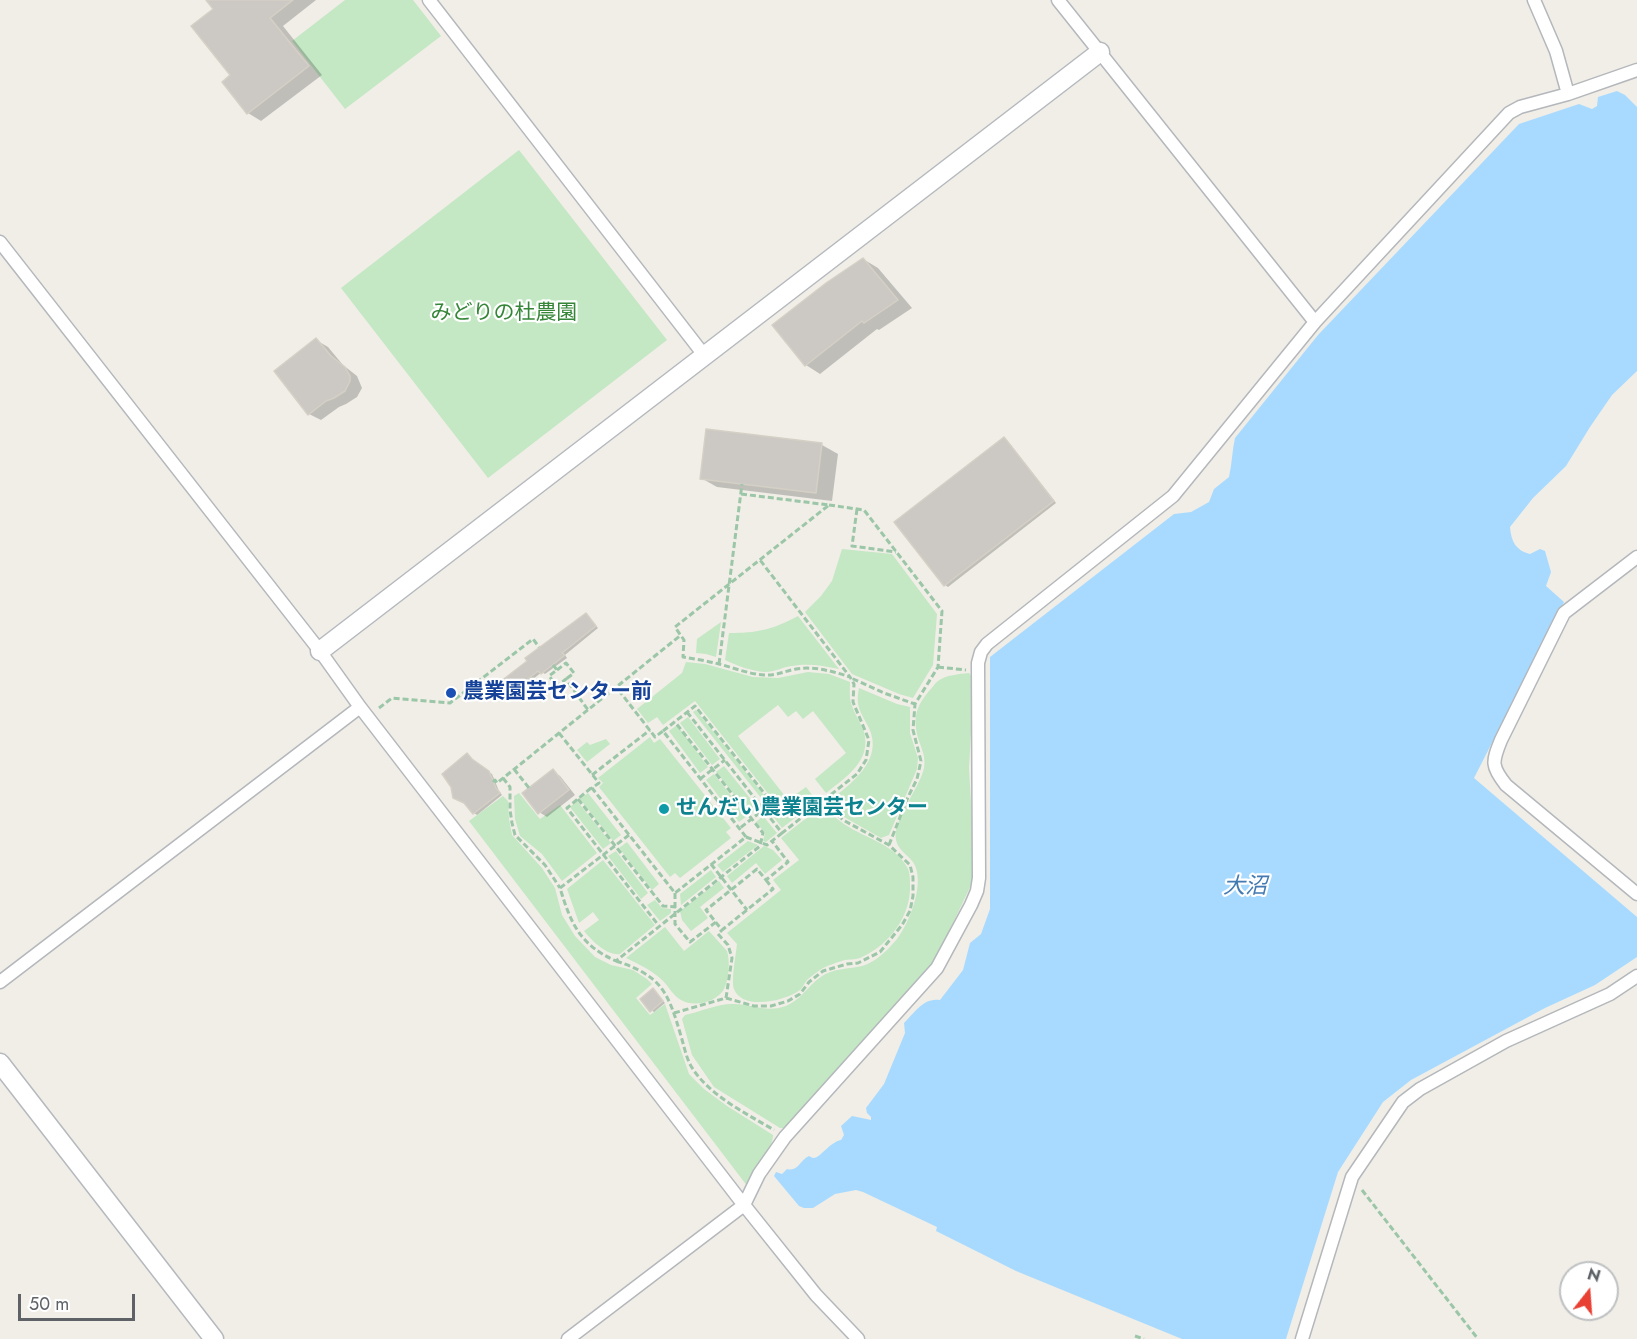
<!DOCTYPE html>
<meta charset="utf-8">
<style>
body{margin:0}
#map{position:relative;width:1637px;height:1339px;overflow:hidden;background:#f0eee7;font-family:Jost,sans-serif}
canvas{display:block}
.north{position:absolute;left:1559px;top:1261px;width:60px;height:60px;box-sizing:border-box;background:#fff;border:2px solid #bfc0c2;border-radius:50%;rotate:17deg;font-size:16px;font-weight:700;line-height:24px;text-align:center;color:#5e6267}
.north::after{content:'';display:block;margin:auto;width:21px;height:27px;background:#e94034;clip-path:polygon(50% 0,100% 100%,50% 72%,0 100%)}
.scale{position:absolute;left:18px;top:1294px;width:117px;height:27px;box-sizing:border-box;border:3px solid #5e6267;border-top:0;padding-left:8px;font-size:18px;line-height:21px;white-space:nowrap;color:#5e6267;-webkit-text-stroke:4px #fff;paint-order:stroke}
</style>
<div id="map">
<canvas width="1637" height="1339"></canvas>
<div class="north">N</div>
<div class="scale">50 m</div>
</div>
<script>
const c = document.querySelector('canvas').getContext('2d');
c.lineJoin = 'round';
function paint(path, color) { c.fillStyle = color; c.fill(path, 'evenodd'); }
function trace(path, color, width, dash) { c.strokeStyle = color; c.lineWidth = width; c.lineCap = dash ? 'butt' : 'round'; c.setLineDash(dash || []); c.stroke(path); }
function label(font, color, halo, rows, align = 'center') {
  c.font = font + ' Jost,"Noto Sans JP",sans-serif'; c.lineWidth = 4.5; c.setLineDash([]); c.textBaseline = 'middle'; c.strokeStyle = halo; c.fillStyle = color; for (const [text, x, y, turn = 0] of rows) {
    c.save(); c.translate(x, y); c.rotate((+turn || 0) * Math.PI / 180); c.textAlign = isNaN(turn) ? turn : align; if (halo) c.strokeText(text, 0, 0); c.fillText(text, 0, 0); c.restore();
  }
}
paint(new Path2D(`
 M 345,0 L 413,0 L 441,36 L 345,109 L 292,41 Z
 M 519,150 L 667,340 L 488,478 L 341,288 Z
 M 842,549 L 892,554 L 937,614 L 933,665 L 913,698 L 899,694 L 852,674 L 805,612 L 821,596 L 832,581 Z
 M 798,616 L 839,669 C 823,666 809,663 792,666 C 783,667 775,672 765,672 C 751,671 738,666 725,660 L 729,633 C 757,633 772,630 798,616 Z
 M 721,622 L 716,657 L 706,654 L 696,653 L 697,639 Z
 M 686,662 L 705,664 L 753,677 L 778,678 L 808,672 L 829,674 L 850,682 C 850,690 849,699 852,706 C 855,715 861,723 864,732 C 872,761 845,778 826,793 L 815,779 L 846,753 L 813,711 L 803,719 L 796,711 L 788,717 L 778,705 L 738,736 L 788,800 L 806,787 L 817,801 L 782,828 L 769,811 L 777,805 L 695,701 L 663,725 L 657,717 L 648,723 L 637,709 L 682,673 Z
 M 969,673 L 974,680 L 969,768 L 973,840 L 973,881 L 933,965 L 897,1003 L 786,1128 L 780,1128 L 714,1087 L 692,1055 L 682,1019 L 685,1015 C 699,1012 720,1003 734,1004 C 749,1004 763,1011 779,1008 C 799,1004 806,987 822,976 C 833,969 845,969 857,967 C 873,965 887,951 897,939 C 910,922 926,881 913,862 C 907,854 898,850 896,840 C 892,820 920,788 924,768 C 927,753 917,742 916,728 C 914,713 919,703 929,691 C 932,688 935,683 938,681 C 946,675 959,674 969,673 Z
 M 859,688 L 897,704 L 910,707 L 910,733 L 918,758 L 917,769 L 889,835 L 881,838 L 844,817 L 829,801 C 851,784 884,760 869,728 C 861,712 855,707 859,688 Z
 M 696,710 L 768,800 L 765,803 L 693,712 Z
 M 688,717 L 720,759 L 712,765 L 680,723 Z
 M 677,725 L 708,767 L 700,773 L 669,731 Z
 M 650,737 L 654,743 L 660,739 L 731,828 L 726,832 L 731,838 L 680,878 L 675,873 L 670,877 L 599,787 L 603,783 L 598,778 Z
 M 606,739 L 610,744 L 587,762 L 577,750 L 587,742 L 590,745 Z
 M 724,766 L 758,808 L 750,814 L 716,772 Z
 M 714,774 L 747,816 L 739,822 L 706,780 Z
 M 519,793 L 540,819 L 560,805 L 597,853 L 562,881 L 542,854 L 520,836 L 515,819 L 514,796 Z
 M 588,793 L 621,835 L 613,841 L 580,799 Z
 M 503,796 L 508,801 L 509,819 L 512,835 L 542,868 L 555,888 L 562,915 L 575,936 L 595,957 L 611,965 L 633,970 L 647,979 L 652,984 L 636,998 L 650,1015 L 665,1004 L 689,1074 L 704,1089 L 727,1106 L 773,1135 C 773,1149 753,1171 748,1187 L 469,821 Z
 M 577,801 L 611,843 L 603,849 L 570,807 Z
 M 823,805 C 829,811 834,817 840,821 C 860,837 894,843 907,867 C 910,872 910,879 910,885 C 911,916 890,944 862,957 C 857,960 851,959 845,960 C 838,962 829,965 823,968 C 818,971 813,975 808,979 C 805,982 803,987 800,990 C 786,1001 742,1011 734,989 C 731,981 736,954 737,944 L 727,933 L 781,890 L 773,880 L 799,860 L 781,838 Z
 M 763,816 L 777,833 L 766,842 L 763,841 L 765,833 L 756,822 Z
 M 748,841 L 758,845 L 723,872 L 717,865 Z
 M 627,842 L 659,884 L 652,890 L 619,848 Z
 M 764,846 L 773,850 L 782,860 L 765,874 L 756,863 L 732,883 L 727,876 Z
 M 616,851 L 648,893 L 641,899 L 608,856 Z
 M 603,860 L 655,925 L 620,954 C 607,956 592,941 584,931 L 599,920 L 593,912 L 579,923 L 567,889 Z
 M 711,870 L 716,877 L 681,905 L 680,894 Z
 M 719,881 L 724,888 L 700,907 L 708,918 L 691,931 L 682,920 L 680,911 Z
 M 655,900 L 662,908 L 671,909 L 671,913 L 660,921 L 647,905 Z
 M 665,927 L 684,951 L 709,931 L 727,951 C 730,960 729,978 725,987 C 719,1002 694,1008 681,1000 C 672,995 669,986 662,980 C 652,970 638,964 626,958 Z`), '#c4e7c4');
paint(new Path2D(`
 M 1617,91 L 1625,95 L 1637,107 L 1637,371 L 1612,395 L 1590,427 L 1566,466 L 1533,498 L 1510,527 C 1511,541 1516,551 1530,554 L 1540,549 L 1545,551 L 1551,572 L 1546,586 L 1564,602 L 1474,778 L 1637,917 L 1637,957 L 1595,985 L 1545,1008 L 1411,1080 L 1383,1102 L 1338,1172 L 1286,1339 L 1182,1339 L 1016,1271 L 936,1231 L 937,1227 L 863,1192 L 856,1190 L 835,1194 L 813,1208 L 804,1208 L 799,1206 L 774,1176 L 776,1172 L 782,1174 L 787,1169 C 798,1172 799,1161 809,1156 C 811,1157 812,1158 814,1158 C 820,1158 830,1142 841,1140 L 844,1135 L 841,1126 L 852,1116 L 871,1120 L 871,1117 L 867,1113 L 866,1108 L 884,1084 L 905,1033 L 904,1023 C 914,1013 924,997 940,1000 L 963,970 L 970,943 L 981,934 L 990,909 L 990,657 L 1174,514 L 1191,512 L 1209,502 L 1214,489 L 1229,477 C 1232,464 1232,451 1235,438 L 1318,335 L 1519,124 L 1579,104 L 1592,109 L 1597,106 L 1598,97 Z`), '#a8daff');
paint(new Path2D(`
 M 208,0 L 316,0 L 283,26 L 322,75 L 261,121 L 248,113 L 232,76 L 215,9 Z
 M 863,259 L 878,268 L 912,308 L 879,330 L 877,329 L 820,374 L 806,365 Z
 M 316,340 L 328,347 L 343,365 L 357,376 L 362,388 L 357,397 L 346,404 L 339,407 L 321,420 L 309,414 Z
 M 1004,438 L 1007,440 L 1056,503 L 948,587 L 945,585 Z
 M 822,445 L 838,454 L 832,501 L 717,487 L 701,478 Z
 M 586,615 L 598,628 L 565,655 L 567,658 L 545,674 L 542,672 L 509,698 L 506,696 Z
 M 468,755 L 475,762 L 492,774 L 499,791 L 502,795 L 477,815 L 474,813 Z
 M 553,771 L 560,776 L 575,795 L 547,817 L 539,812 Z
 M 653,990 L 665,1003 L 654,1012 L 651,1010 Z`), '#0003');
const building = new Path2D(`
 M 206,0 L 293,0 L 270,18 L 309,66 L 247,114 L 222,82 L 230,75 L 191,26 L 213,9 Z
 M 863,258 L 898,300 L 864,323 L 862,321 L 805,366 L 772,325 L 826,283 Z
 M 316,338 L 331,356 L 345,367 L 350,376 L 350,381 L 345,391 L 334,398 L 326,401 L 308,415 L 274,371 Z
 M 706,429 L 822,443 L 816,493 L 700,479 Z
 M 1004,437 L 1054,501 L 944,586 L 894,522 Z
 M 586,613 L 596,626 L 562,653 L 565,655 L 541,674 L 538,671 L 505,697 L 496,685 L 527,661 L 525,658 Z
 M 467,753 L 472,759 L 489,771 L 496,788 L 500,793 L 473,814 L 464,803 L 453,798 L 451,787 L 442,774 Z
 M 553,769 L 569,790 L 538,814 L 522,793 Z
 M 653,988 L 663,1001 L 650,1012 L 640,999 Z`);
paint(building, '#ccc9c4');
trace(building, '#d5d0c5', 1.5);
const street = new Path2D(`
 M 429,0 L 704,355
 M 1058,0 L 1315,322
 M 1534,0 L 1556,51 L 1568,94
 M 0,242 L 320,651 L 360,707 L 740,1200 L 816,1295 L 858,1339
 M 1637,557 L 1564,613 L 1501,740 C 1492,762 1491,766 1506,785 L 1637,894
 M 0,982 L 360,707
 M 568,1339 L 744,1205 L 759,1174 L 785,1137 L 937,968 L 971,905 L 977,891 L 979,878 L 978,663 L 981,652 L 987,644 L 1173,496 L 1315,322 L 1509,113 L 1520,107 L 1568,94 L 1637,70
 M 1302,1339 L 1352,1177 L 1403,1102 L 1420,1089 L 1506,1041 L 1610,994 L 1637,976`);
const secondary = new Path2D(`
 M 320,651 L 1100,52
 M 0,1063 L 214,1339`);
trace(street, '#b4b7bb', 15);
trace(secondary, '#b5b9be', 21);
trace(new Path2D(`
 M 741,494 L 829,505 L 675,627 L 684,640 L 683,657 C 695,659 708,661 719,664 C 734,668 749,674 764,675 C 776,676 785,671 796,669 C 814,666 832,671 850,677 L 760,560
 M 829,505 L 864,510 L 942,611 L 938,667 L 915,704 L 884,693 L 851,678
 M 857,509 L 852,546 L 896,552
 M 719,664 L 742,484
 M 553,665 L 557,670 L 549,676 L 557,686 L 566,679 L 588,710
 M 938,667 L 966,670
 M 557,670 L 566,663 L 574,673 L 566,679
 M 379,708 L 392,698 L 450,703 L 533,639 L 539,647
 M 687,712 L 782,833 L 857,774 L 866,760 L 869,740 L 853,702 L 854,684 L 850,677
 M 663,731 L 695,706 L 772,803 L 740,828
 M 559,733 L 599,783 L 592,788 L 675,893 L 746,837 L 663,731 L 655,737 L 617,688
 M 514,769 L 529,788
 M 592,775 L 650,730
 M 503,778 L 510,787 L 510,810 L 512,823 L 515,835 L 545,865 L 560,888
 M 700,779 L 725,760
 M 493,782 L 495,780 L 497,783 L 681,635
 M 591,788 L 567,808 L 659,926
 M 578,799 L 663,906 L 676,907
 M 629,835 L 560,888 C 571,924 580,945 616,961 L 760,846 L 763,833 L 675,722
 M 746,837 L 767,845 L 782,833
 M 889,845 L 908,797 L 917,779 L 921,761 L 913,730 L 915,704
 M 711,864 L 747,910
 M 766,880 L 773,889 L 722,930 L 706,910 L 757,869 L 766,880 L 788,862 L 772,841
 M 675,893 L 675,924 L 690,942 L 716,922
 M 616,961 C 662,976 668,992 681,1036 C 684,1046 686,1057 691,1066 C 708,1095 747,1114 774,1130
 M 726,998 L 754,1006 L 771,1006 L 788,1001 L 800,994 L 809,982 L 823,971 L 847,964 L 858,963 L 880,952 L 902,925 L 910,911 L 913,896 L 913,877 L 910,865 L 889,845 L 843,820 L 823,801
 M 674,1013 L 726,998 L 732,958 L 728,945 L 718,934 L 722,930
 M 1362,1190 L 1478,1339
 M 1135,1336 L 1144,1339`), '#9bc6a7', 3, [6, 3]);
trace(street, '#fff', 12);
trace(secondary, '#fff', 18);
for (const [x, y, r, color] of [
 [451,693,6,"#1a4fb4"],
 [664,809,6,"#0f9aa8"]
]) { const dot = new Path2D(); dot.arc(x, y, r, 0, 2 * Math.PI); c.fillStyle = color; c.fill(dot); trace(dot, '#fff', 2); }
label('21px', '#368639', '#fff', [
 ["みどりの杜農園",504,314]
]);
label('bold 21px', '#164399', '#fff', [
 ["農業園芸センター前",463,693]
], 'left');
label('bold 21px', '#0d838f', '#fff', [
 ["せんだい農業園芸センター",676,809]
], 'left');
label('italic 22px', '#437ab2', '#fff', [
 ["大沼",1245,888]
]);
</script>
